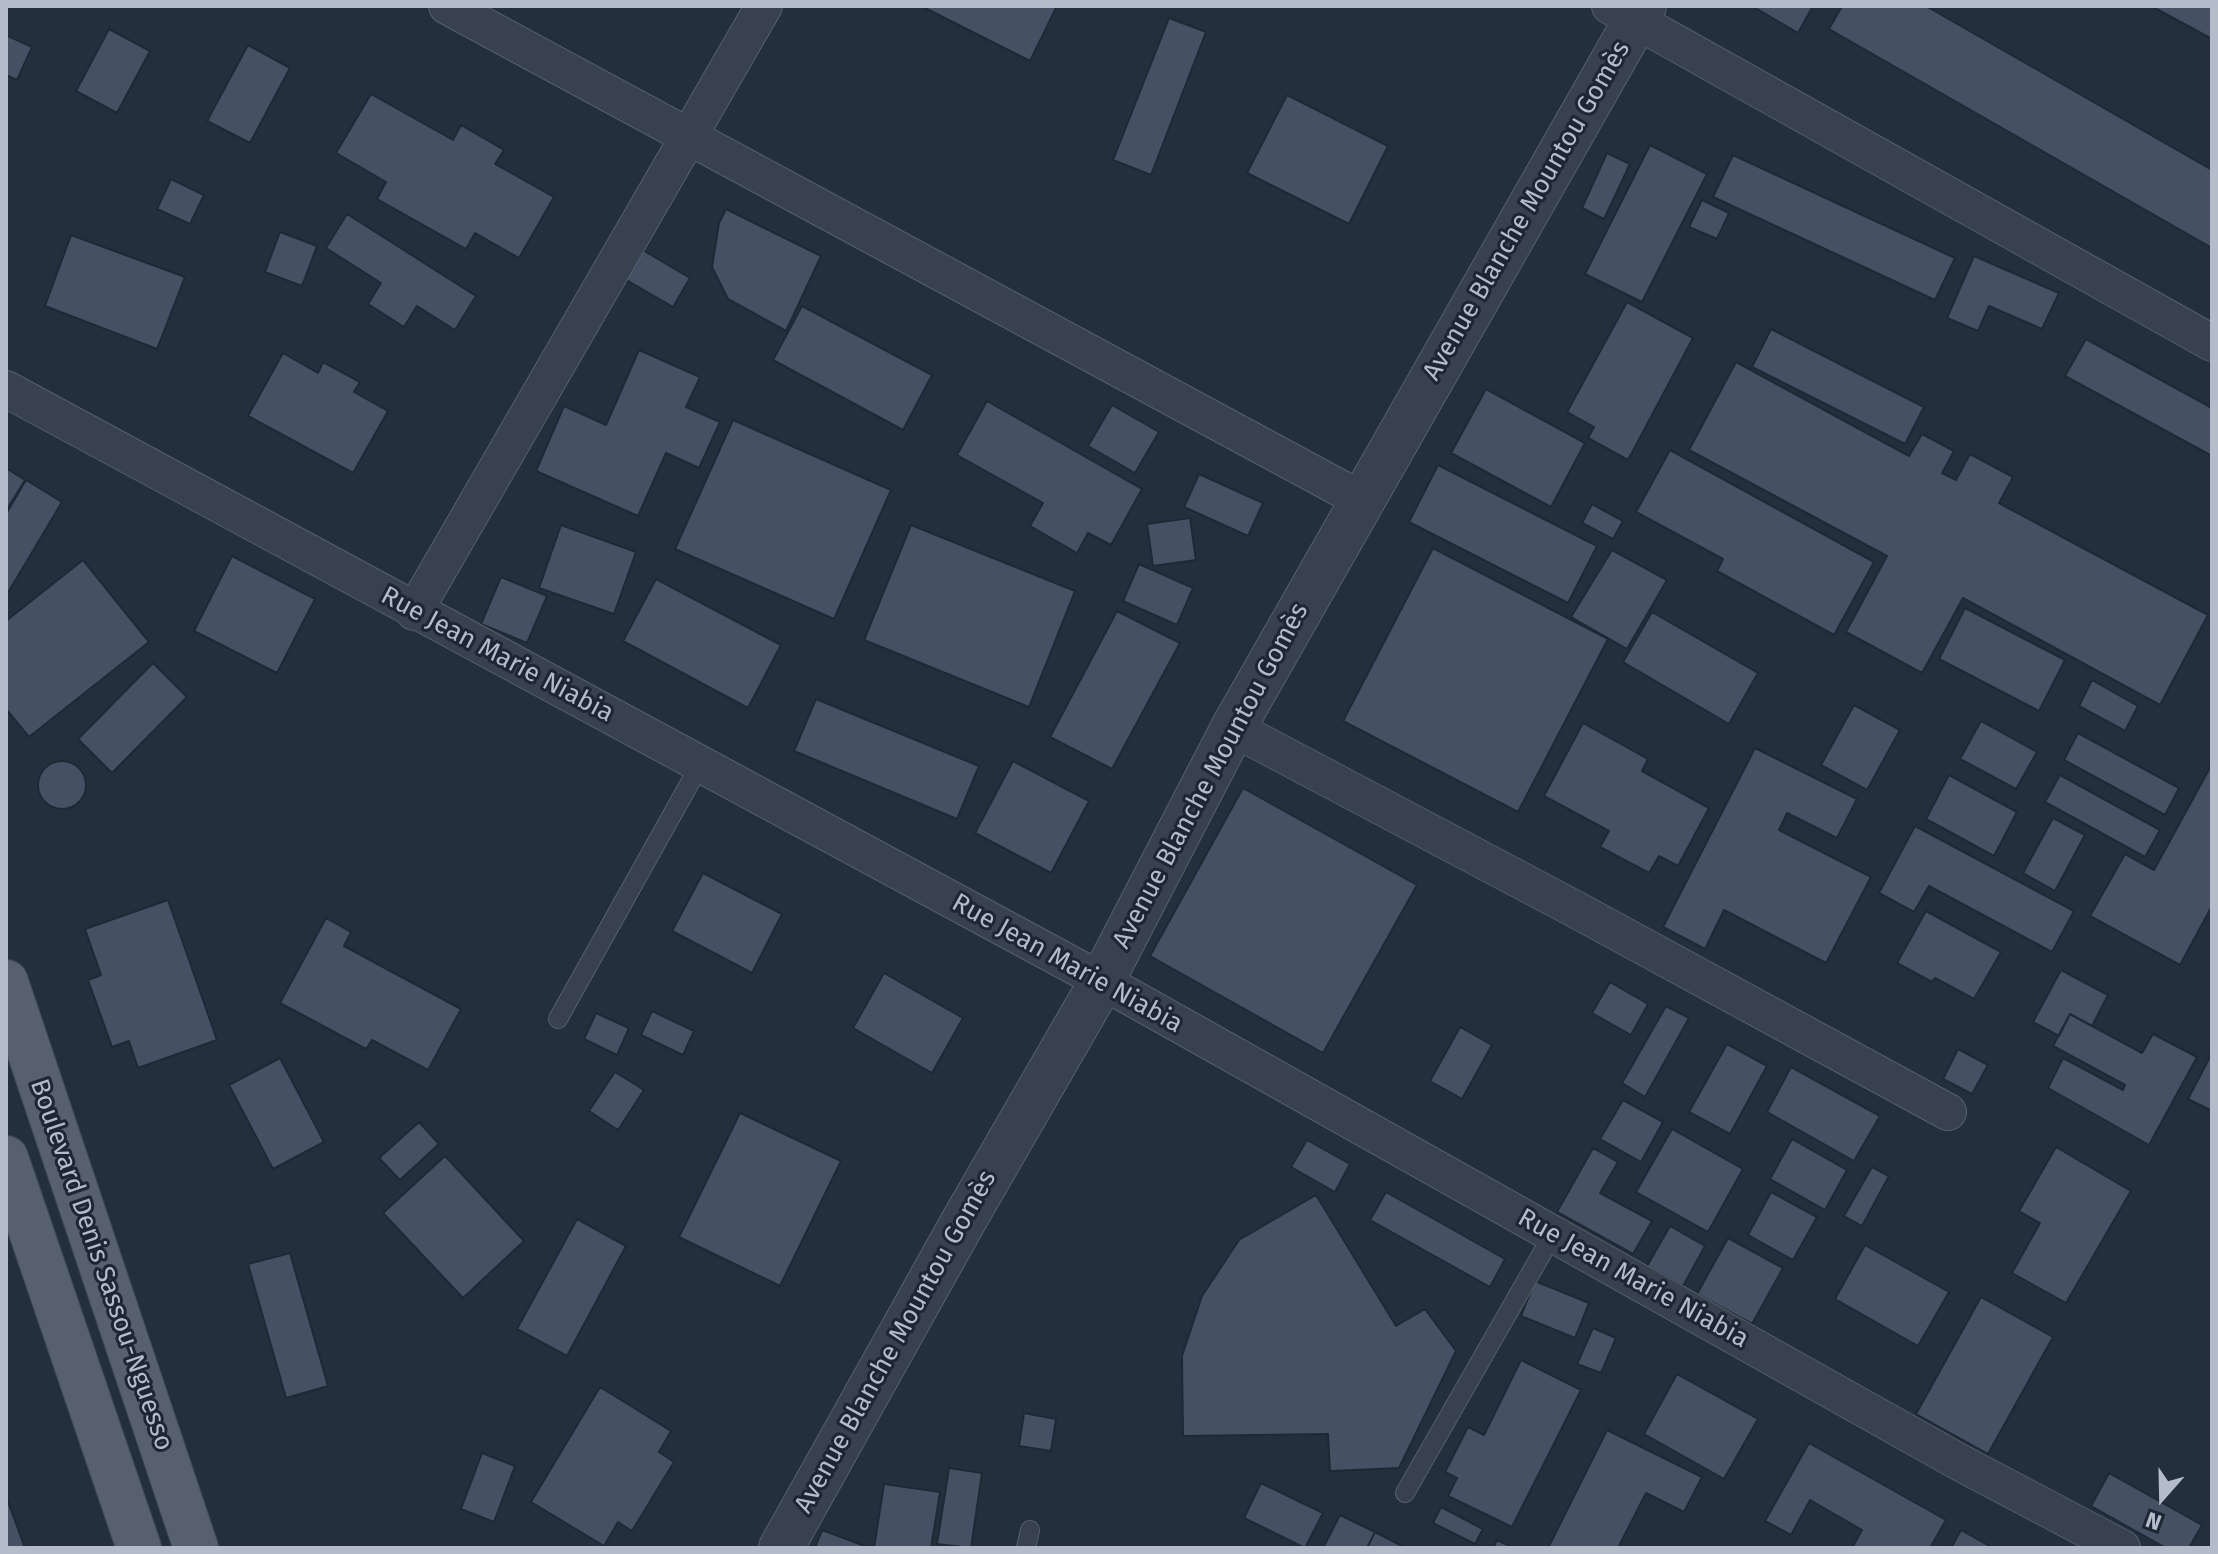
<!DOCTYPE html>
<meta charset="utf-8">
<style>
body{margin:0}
#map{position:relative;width:2218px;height:1554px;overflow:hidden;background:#242f3e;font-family:"Fira Sans",sans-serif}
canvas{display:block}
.frame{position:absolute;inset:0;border:8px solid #b4bcc9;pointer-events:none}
.north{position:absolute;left:2122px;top:1458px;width:80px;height:80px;-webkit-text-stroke:6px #1d2633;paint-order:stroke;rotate:200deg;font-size:22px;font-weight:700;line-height:32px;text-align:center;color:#b4bcc9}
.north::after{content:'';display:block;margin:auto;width:28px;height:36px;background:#b4bcc9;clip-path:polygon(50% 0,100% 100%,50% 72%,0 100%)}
</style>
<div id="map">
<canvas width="2218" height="1554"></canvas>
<div class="frame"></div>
<div class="north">N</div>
</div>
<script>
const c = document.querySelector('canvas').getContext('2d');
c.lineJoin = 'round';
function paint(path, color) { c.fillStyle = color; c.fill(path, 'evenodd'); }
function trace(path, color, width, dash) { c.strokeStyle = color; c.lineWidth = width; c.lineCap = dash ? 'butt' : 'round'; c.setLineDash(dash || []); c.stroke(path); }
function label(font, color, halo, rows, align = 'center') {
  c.font = font + ' "Fira Sans",sans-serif'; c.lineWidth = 6; c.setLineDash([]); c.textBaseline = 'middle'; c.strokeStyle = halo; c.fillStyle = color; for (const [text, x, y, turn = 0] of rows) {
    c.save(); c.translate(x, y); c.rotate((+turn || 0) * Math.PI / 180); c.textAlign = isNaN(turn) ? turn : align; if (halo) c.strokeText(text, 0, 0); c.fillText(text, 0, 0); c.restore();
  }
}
const building = new Path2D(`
 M 921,6 L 1057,6 L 1030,61 Z
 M 1752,6 L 1813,6 L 1798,33 Z
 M 1842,6 L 1926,6 L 2212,170 L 2212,248 L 1829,29 Z
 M 2151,6 L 2212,6 L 2212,39 Z
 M 1169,18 L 1206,32 L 1151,175 L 1113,160 Z
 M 109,29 L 150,51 L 117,113 L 76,91 Z
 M 6,35 L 32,47 L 17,80 L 6,75 Z
 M 248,45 L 290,68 L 250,143 L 207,121 Z
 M 371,94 L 453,140 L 461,125 L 504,150 L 495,164 L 554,197 L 519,258 L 475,233 L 466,249 L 377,199 L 386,182 L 336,153 Z
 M 1287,95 L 1388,146 L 1349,224 L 1247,173 Z
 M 1650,145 L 1707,174 L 1642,302 L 1585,274 Z
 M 1607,153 L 1630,164 L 1604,219 L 1582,208 Z
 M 1733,155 L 1955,258 L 1935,300 L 1713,197 Z
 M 171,179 L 204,195 L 190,224 L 157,209 Z
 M 1702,200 L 1729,213 L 1717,239 L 1689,227 Z
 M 726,209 L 821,256 L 786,331 L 728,299 L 712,267 L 719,223 Z
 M 347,214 L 476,296 L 455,330 L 417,306 L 404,327 L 368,304 L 381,283 L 326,248 Z
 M 280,232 L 317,246 L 302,286 L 265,272 Z
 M 71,235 L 185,277 L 157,349 L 45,306 Z
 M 641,249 L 690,278 L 673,307 L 623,278 Z
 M 1974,256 L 2059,293 L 2042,329 L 1989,306 L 1978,331 L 1947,318 Z
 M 1627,302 L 1693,338 L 1628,460 L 1588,438 L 1594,427 L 1567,412 Z
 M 802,306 L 932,375 L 903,430 L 773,360 Z
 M 1771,329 L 1924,407 L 1905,444 L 1752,367 Z
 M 2086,339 L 2212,408 L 2212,456 L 2065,376 Z
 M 639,350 L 700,377 L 686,407 L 720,422 L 699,468 L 666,453 L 638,516 L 536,471 L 564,406 L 606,425 Z
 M 283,353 L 318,373 L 323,362 L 360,382 L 354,392 L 388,411 L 353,473 L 248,416 Z
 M 1736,362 L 1909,456 L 1922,434 L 1954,451 L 1942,473 L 1956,480 L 1970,454 L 2013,477 L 1999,503 L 2208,615 L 2160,705 L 1963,598 L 1922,673 L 1846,632 L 1887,556 L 1689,450 Z
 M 1486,389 L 1585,443 L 1551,507 L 1451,453 Z
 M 987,401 L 1142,489 L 1111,545 L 1088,533 L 1077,553 L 1030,526 L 1043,503 L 957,455 Z
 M 1112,405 L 1159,432 L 1135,473 L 1088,446 Z
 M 733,420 L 891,490 L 834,619 L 675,549 Z
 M 1670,450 L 1874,562 L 1834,635 L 1717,571 L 1723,559 L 1636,512 Z
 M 1438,465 L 1597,546 L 1568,603 L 1409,522 Z
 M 6,468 L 25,480 L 6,511 Z
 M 1199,474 L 1263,503 L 1248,536 L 1184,507 Z
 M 26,480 L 62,502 L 6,596 L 6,514 Z
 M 1592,504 L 1623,521 L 1613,539 L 1582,523 Z
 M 1190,518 L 1196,560 L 1153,566 L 1147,524 Z
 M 561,525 L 636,552 L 614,614 L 539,588 Z
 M 911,525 L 1075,591 L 1029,707 L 864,640 Z
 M 1433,548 L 1608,639 L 1518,812 L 1343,721 Z
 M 1612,550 L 1667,580 L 1627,649 L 1571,617 Z
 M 232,556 L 315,599 L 277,673 L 194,631 Z
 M 83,560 L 149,642 L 29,737 L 6,709 L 6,621 Z
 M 1139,564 L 1193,588 L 1177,625 L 1123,601 Z
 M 501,577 L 547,596 L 527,643 L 481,624 Z
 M 656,579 L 781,645 L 748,708 L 623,641 Z
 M 1965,608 L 2065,660 L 2039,711 L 1939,659 Z
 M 1117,611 L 1180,643 L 1112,769 L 1050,737 Z
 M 1652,612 L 1758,673 L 1729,724 L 1623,662 Z
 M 153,663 L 187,697 L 112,773 L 78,739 Z
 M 2092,680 L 2138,706 L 2125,731 L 2079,706 Z
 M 816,699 L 979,766 L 957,819 L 794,751 Z
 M 1854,705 L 1900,730 L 1867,790 L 1821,765 Z
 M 1981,721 L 2037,752 L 2016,789 L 1960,759 Z
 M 1583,723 L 1648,759 L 1642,771 L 1709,808 L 1678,866 L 1659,856 L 1649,873 L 1600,847 L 1609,831 L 1544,796 Z
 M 2078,733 L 2179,788 L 2165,815 L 2064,760 Z
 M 1755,748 L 1857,799 L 1837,838 L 1787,813 L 1779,830 L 1871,877 L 1826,963 L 1724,910 L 1705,949 L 1663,927 Z
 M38 785a24 24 0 1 1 48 0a24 24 0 1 1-48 0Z
 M 1013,761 L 1089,801 L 1051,873 L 975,833 Z
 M 2212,764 L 2212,906 L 2180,965 L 2090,916 L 2125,854 L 2154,870 Z
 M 1949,775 L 2017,812 L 1994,856 L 1926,819 Z
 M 2060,775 L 2160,830 L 2145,857 L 2045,802 Z
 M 1243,788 L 1417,885 L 1323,1053 L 1150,956 Z
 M 2053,818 L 2085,835 L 2055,891 L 2023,873 Z
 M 1915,826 L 2074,911 L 2052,952 L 1929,886 L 1914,912 L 1879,893 Z
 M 703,873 L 782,914 L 752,973 L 672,931 Z
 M 168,900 L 217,1040 L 138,1068 L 129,1041 L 112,1047 L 88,980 L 101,975 L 85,929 Z
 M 1926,911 L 2001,952 L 1974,999 L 1935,978 L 1932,982 L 1897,963 Z
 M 326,918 L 351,932 L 344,946 L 461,1009 L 428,1070 L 372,1040 L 366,1049 L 280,1003 Z
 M 2061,970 L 2108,995 L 2092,1026 L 2070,1014 L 2059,1036 L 2033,1022 Z
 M 884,973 L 963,1018 L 932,1073 L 853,1028 Z
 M 1610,982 L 1648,1004 L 1631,1035 L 1592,1013 Z
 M 1666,1006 L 1689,1018 L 1645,1097 L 1622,1083 Z
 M 652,1011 L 694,1031 L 683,1055 L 641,1035 Z
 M 596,1013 L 629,1028 L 617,1055 L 584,1039 Z
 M 2070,1014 L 2142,1053 L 2153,1034 L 2197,1057 L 2149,1145 L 2048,1088 L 2063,1058 L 2123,1090 L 2125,1085 L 2053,1046 Z
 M 1460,1027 L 1492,1045 L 1462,1099 L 1430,1081 Z
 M 1727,1044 L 1767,1066 L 1730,1134 L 1689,1112 Z
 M 1958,1049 L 1988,1065 L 1972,1094 L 1943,1079 Z
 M 2212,1053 L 2212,1111 L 2188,1099 Z
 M 280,1058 L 324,1142 L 273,1169 L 229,1085 Z
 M 1791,1067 L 1880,1116 L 1854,1161 L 1767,1112 Z
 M 615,1072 L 644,1090 L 618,1130 L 589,1111 Z
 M 1623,1100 L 1663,1122 L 1641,1162 L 1600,1139 Z
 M 740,1113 L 841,1161 L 780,1286 L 679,1237 Z
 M 419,1122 L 439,1144 L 400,1180 L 379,1158 Z
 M 1672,1129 L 1743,1169 L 1708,1232 L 1636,1192 Z
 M 1792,1139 L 1847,1170 L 1825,1210 L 1770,1179 Z
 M 1307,1140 L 1350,1164 L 1335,1192 L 1291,1167 Z
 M 2056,1147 L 2131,1191 L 2066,1303 L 2012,1273 L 2040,1223 L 2019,1211 Z
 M 1593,1148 L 1618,1162 L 1600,1193 L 1652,1221 L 1633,1254 L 1557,1212 Z
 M 445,1156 L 524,1241 L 463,1298 L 383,1213 Z
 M 1872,1167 L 1889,1176 L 1862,1226 L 1844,1216 Z
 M 1386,1192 L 1505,1259 L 1490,1287 L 1370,1220 Z
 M 1771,1192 L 1817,1217 L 1793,1260 L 1748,1235 Z
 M 1316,1195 L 1396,1326 L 1425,1309 L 1456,1351 L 1399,1468 L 1330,1471 L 1328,1434 L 1183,1436 L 1182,1356 L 1202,1296 L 1239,1240 Z
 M 577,1219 L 626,1246 L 567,1356 L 517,1329 Z
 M 1670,1226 L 1705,1246 L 1683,1286 L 1647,1266 Z
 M 1728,1238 L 1783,1268 L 1752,1324 L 1697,1294 Z
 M 1865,1245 L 1949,1292 L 1918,1346 L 1835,1299 Z
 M 290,1253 L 328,1386 L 286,1398 L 248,1264 Z
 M 1535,1281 L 1589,1303 L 1575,1338 L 1521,1316 Z
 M 1981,1297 L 2053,1337 L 1988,1454 L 1916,1414 Z
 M 1593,1328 L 1616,1338 L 1601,1373 L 1577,1364 Z
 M 1521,1360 L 1581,1390 L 1512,1527 L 1448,1496 L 1457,1478 L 1445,1472 L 1468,1427 L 1484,1435 Z
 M 1677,1374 L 1758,1419 L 1724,1479 L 1644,1434 Z
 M 600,1387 L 671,1431 L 659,1452 L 674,1462 L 632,1531 L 618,1522 L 604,1546 L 531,1502 Z
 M 1024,1413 L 1056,1419 L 1051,1451 L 1019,1446 Z
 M 1607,1430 L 1702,1477 L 1684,1512 L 1646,1493 L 1618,1548 L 1548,1548 Z
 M 1809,1443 L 1946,1520 L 1930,1548 L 1852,1548 L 1862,1530 L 1810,1500 L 1791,1535 L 1765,1521 Z
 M 482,1453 L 515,1466 L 494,1522 L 461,1509 Z
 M 949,1468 L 982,1473 L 971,1548 L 937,1544 Z
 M 2109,1473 L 2202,1525 L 2189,1548 L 2166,1548 L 2091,1506 Z
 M 1261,1483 L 1323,1513 L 1305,1548 L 1244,1518 Z
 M 884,1484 L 940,1492 L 931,1548 L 874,1548 Z
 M 6,1496 L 25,1548 L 6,1548 Z
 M 1441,1507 L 1483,1529 L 1475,1544 L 1433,1523 Z
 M 1340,1515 L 1375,1532 L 1367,1548 L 1323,1548 Z
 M 822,1530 L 865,1546 L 864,1548 L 815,1548 Z
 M 1961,1530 L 1993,1548 L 1951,1548 Z
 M 1375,1532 L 1406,1548 L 1367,1548 Z
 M 1497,1540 L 1514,1548 L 1493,1548 Z`);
paint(building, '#455162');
trace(building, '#1f2835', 2);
const service = new Path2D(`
 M 558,1019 L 701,763
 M 1405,1493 L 1553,1234
 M 1026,1548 L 1030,1530`);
const minor = new Path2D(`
 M 447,6 L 1362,500
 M 1610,6 L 2212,343
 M 6,389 L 1102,981 L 1961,1463 L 2122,1548
 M 414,612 L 764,6
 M 1233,728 L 1573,908 L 1948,1112`);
const tertiary = new Path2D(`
 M 781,1548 L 963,1222 L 1102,981 L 1233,728 L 1644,6`);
const primary = new Path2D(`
 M 6,982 L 196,1548
 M 6,1158 L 139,1548`);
trace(service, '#565f6c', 20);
trace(minor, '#565f6c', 38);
trace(tertiary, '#565f6c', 46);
trace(primary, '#414a57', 46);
trace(service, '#38414e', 18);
trace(minor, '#38414e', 36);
trace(tertiary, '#38414e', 44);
trace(primary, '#56606e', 44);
label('26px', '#b4bcc9', '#1d2633', [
 ["Avenue Blanche Mountou Gomès",1527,211,-60],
 ["Rue Jean Marie Niabia",497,655,28],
 ["Avenue Blanche Mountou Gomès",1211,776,-62],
 ["Rue Jean Marie Niabia",1067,964,29],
 ["Boulevard Denis Sassou-Nguesso",101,1265,71],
 ["Rue Jean Marie Niabia",1633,1279,29],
 ["Avenue Blanche Mountou Gomès",896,1342,-61]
]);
</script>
